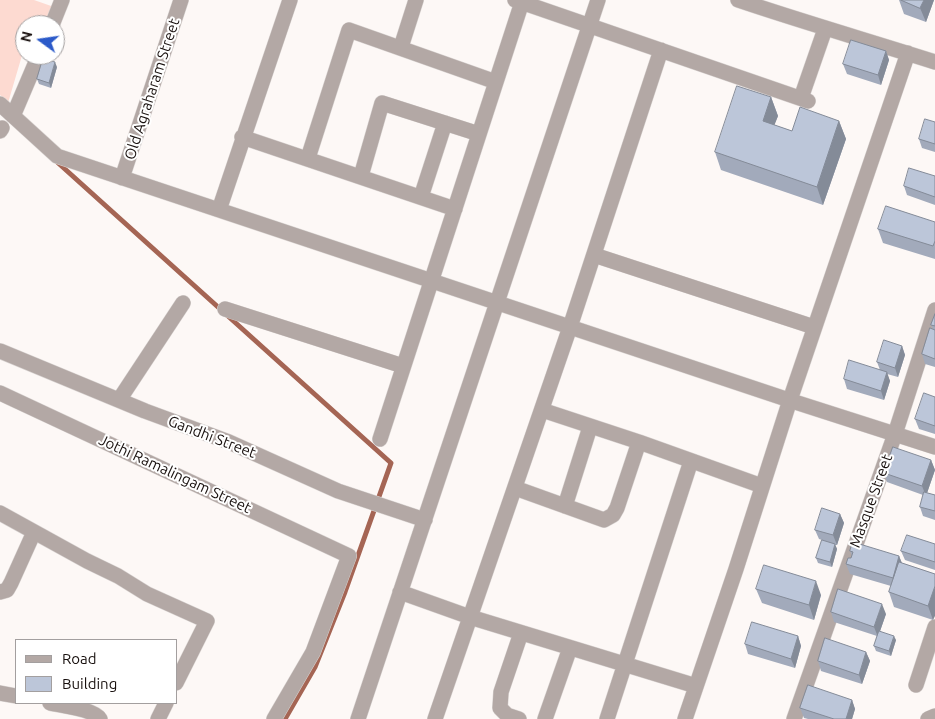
<!DOCTYPE html>
<style>
body{margin:0}
#map{position:relative;width:935px;height:719px;overflow:hidden;background:#fdf8f6;font-family:Ubuntu,sans-serif}
canvas{display:block}
.legend{position:absolute;left:15px;top:639px;width:162px;height:65px;box-sizing:border-box;background:#fff;border:1px solid #a39f9f;margin:0;padding:6px 9px;list-style:none;font-size:15px;color:#18100e}
.legend li{display:flex;align-items:center;gap:10px;height:25px}
.legend b{width:25px;border:1px solid #a39f9f}
.north{position:absolute;left:15px;top:15px;width:50px;height:50px;box-sizing:border-box;background:#fff;border:1px solid #a39f9f;border-radius:50%;rotate:284deg;font-size:14px;font-weight:700;line-height:20px;text-align:center;color:#18100e}
.north::after{content:'';display:block;margin:auto;width:18px;height:22px;background:#2b5ac9;clip-path:polygon(50% 0,100% 100%,50% 72%,0 100%)}
</style>
<div id="map">
<canvas width="935" height="719"></canvas>
<ul class="legend">
<li><b style="height:6px;background:#b3a8a5"></b>Road</li>
<li><b style="height:14px;background:#bcc6d9"></b>Building</li>
</ul>
<div class="north">N</div>
</div>
<script>
const c = document.querySelector('canvas').getContext('2d');
c.lineJoin = 'round';
function paint(path, color) { c.fillStyle = color; c.fill(path, 'evenodd'); }
function trace(path, color, width, dash) { c.strokeStyle = color; c.lineWidth = width; c.lineCap = dash ? 'butt' : 'round'; c.setLineDash(dash || []); c.stroke(path); }
function label(font, color, halo, rows, align = 'center') {
  c.font = font + ' Ubuntu,sans-serif'; c.lineWidth = 4; c.setLineDash([]); c.textBaseline = 'middle'; c.strokeStyle = halo; c.fillStyle = color; for (const [text, x, y, turn = 0] of rows) {
    c.save(); c.translate(x, y); c.rotate((+turn || 0) * Math.PI / 180); c.textAlign = isNaN(turn) ? turn : align; if (halo) c.strokeText(text, 0, 0); c.fillText(text, 0, 0); c.restore();
  }
}
paint(new Path2D(`
 M 0,0 L 34,0 L 54,7 L 48,25 L 25,25 L 25,52 L 23,52 L 8,103 L 0,95 Z`), '#fddad1');
trace(new Path2D(`
 M 56,161 L 391,463 L 345,592 L 315,667 L 285,719`), '#a56554', 5);
const minor = new Path2D(`
 M 515,0 L 808,101
 M 738,0 C 803,22 869,41 935,62
 M 52,25 L 62,0
 M 401,47 L 416,0
 M 801,98 L 825,29
 M 0,104 L 57,156 L 798,403 L 935,447
 M 13,116 L 39,55
 M 0,131 L 2,128
 M 242,137 L 455,209
 M 308,158 L 349,30 L 496,82
 M 361,176 L 382,103 L 479,134
 M 122,178 L 181,0
 M 421,197 L 445,123
 M 219,210 L 290,0
 M 594,255 L 814,327
 M 225,309 L 403,366
 M 0,351 L 145,411 L 229,442 L 338,491 L 425,520
 M 0,393 L 349,556 L 313,652 L 274,719
 M 119,400 L 183,303
 M 542,410 L 639,442 L 762,486
 M 380,439 L 522,2
 M 515,488 L 604,520 L 613,515 L 617,508 L 639,442
 M 565,506 L 590,427
 M 0,513 L 87,561 L 118,576 L 147,594 L 207,621 L 176,683
 M 0,592 L 7,590 L 11,583 L 34,532
 M 400,592 L 470,617 L 696,686
 M 916,685 L 935,627
 M 0,693 L 16,696
 M 50,703 C 62,706 94,709 100,719
 M 158,719 L 166,703
 M 358,719 L 598,0
 M 435,719 L 570,327 L 661,50
 M 519,719 L 507,715 L 500,708 L 501,692 L 521,633
 M 545,719 L 570,648
 M 607,719 L 691,461
 M 685,719 L 736,569 L 790,400 L 908,53
 M 794,719 L 895,434 L 935,310
 M 928,719 L 935,716`);
trace(minor, '#d8d3d1', 16);
trace(minor, '#b3a8a5', 15);
paint(new Path2D(`
 M 899,0 L 934,0 L 926,22 L 904,14 Z
 M 886,51 L 889,60 L 881,85 L 847,74 L 843,64 Z
 M 57,67 L 51,88 L 39,84 L 37,79 Z
 M 771,97 L 778,116 L 774,125 L 792,131 L 839,121 L 846,139 L 823,205 L 721,170 L 715,152 Z
 M 935,122 L 935,152 L 922,148 L 919,139 Z
 M 935,176 L 935,205 L 907,195 L 904,186 Z
 M 935,222 L 935,259 L 883,243 L 878,229 Z
 M 935,314 L 935,367 L 925,364 L 922,354 L 933,329 L 931,325 Z
 M 902,346 L 905,355 L 898,377 L 887,374 L 890,381 L 884,400 L 847,389 L 844,379 L 880,370 L 877,362 Z
 M 935,397 L 935,434 L 919,429 L 915,419 Z
 M 931,460 L 935,470 L 927,493 L 935,495 L 935,520 L 923,516 L 920,507 L 923,495 L 887,482 L 884,473 Z
 M 840,514 L 844,523 L 837,545 L 835,545 L 837,549 L 832,567 L 818,563 L 816,558 L 822,540 L 819,539 L 815,530 Z
 M 935,544 L 935,570 L 905,560 L 901,551 Z
 M 850,551 L 899,556 L 902,563 L 935,574 L 933,620 L 894,607 L 889,592 L 891,586 L 850,574 L 846,564 L 851,558 L 852,556 Z
 M 756,589 L 821,595 L 814,620 L 762,603 Z
 M 831,612 L 886,614 L 880,631 L 896,640 L 891,656 L 876,651 L 874,646 L 877,636 L 834,622 Z
 M 798,636 L 801,646 L 795,668 L 748,654 L 745,644 Z
 M 866,652 L 870,661 L 862,684 L 821,671 L 818,661 Z
 M 852,700 L 855,709 L 852,719 L 808,719 L 804,718 L 800,708 Z`), '#a2aabb');
paint(new Path2D(`
 M 924,0 L 934,0 L 926,22 L 920,8 Z
 M 886,51 L 889,60 L 881,85 L 878,75 Z
 M 55,62 L 57,67 L 51,88 L 49,83 Z
 M 771,97 L 778,116 L 769,139 L 763,121 Z
 M 839,121 L 846,139 L 823,205 L 817,187 Z
 M 902,346 L 905,355 L 898,377 L 895,368 Z
 M 887,372 L 890,381 L 884,400 L 881,391 Z
 M 931,460 L 935,470 L 926,496 L 922,486 Z
 M 840,514 L 844,523 L 837,545 L 833,535 Z
 M 835,544 L 837,549 L 832,567 L 830,562 Z
 M 899,556 L 903,566 L 896,588 L 893,578 Z
 M 816,581 L 821,595 L 814,620 L 809,605 Z
 M 935,586 L 935,616 L 933,620 L 928,606 Z
 M 882,604 L 886,614 L 878,637 L 874,627 Z
 M 798,636 L 801,646 L 795,668 L 791,659 Z
 M 894,636 L 896,640 L 891,656 L 889,651 Z
 M 866,652 L 870,661 L 862,684 L 859,675 Z
 M 852,700 L 855,709 L 852,719 L 846,719 Z`), '#848b98');
const building = new Path2D(`
 M 901,0 L 924,0 L 920,8 Z
 M 851,40 L 886,51 L 878,75 L 843,64 Z
 M 43,59 L 55,62 L 49,83 L 37,79 Z
 M 737,86 L 771,97 L 763,121 L 792,131 L 800,107 L 839,121 L 817,187 L 715,152 Z
 M 925,119 L 935,122 L 935,144 L 919,139 Z
 M 909,168 L 935,176 L 935,197 L 904,186 Z
 M 886,206 L 935,222 L 935,241 L 933,246 L 878,229 Z
 M 935,314 L 935,326 L 931,325 Z
 M 930,328 L 935,330 L 935,359 L 922,354 Z
 M 884,340 L 902,346 L 895,368 L 877,362 Z
 M 849,360 L 887,372 L 881,391 L 844,379 Z
 M 924,393 L 935,397 L 935,426 L 915,419 Z
 M 893,447 L 931,460 L 922,486 L 884,473 Z
 M 924,492 L 935,495 L 935,511 L 920,507 Z
 M 822,508 L 840,514 L 833,535 L 815,530 Z
 M 907,535 L 935,544 L 935,562 L 901,551 Z
 M 822,540 L 835,544 L 830,562 L 816,558 Z
 M 853,542 L 899,556 L 893,578 L 846,564 L 848,558 L 851,558 L 853,552 L 850,551 Z
 M 899,562 L 935,574 L 935,586 L 928,606 L 889,592 Z
 M 764,565 L 816,581 L 809,605 L 756,589 Z
 M 838,589 L 882,604 L 874,627 L 831,612 Z
 M 752,622 L 798,636 L 791,659 L 745,644 Z
 M 879,631 L 894,636 L 889,651 L 874,646 Z
 M 825,638 L 866,652 L 859,675 L 818,661 Z
 M 808,685 L 852,700 L 846,719 L 834,719 L 800,708 Z`);
paint(building, '#bcc6d9');
trace(building, '#848b98', 1);
label('15px', '#18100e', '#fff', [
 ["Old Agraharam Street",152,89,-72],
 ["Gandhi Street",212,437,21],
 ["Jothi Ramalingam Street",175,474,25],
 ["Masque Street",871,501,-70]
]);
</script>
